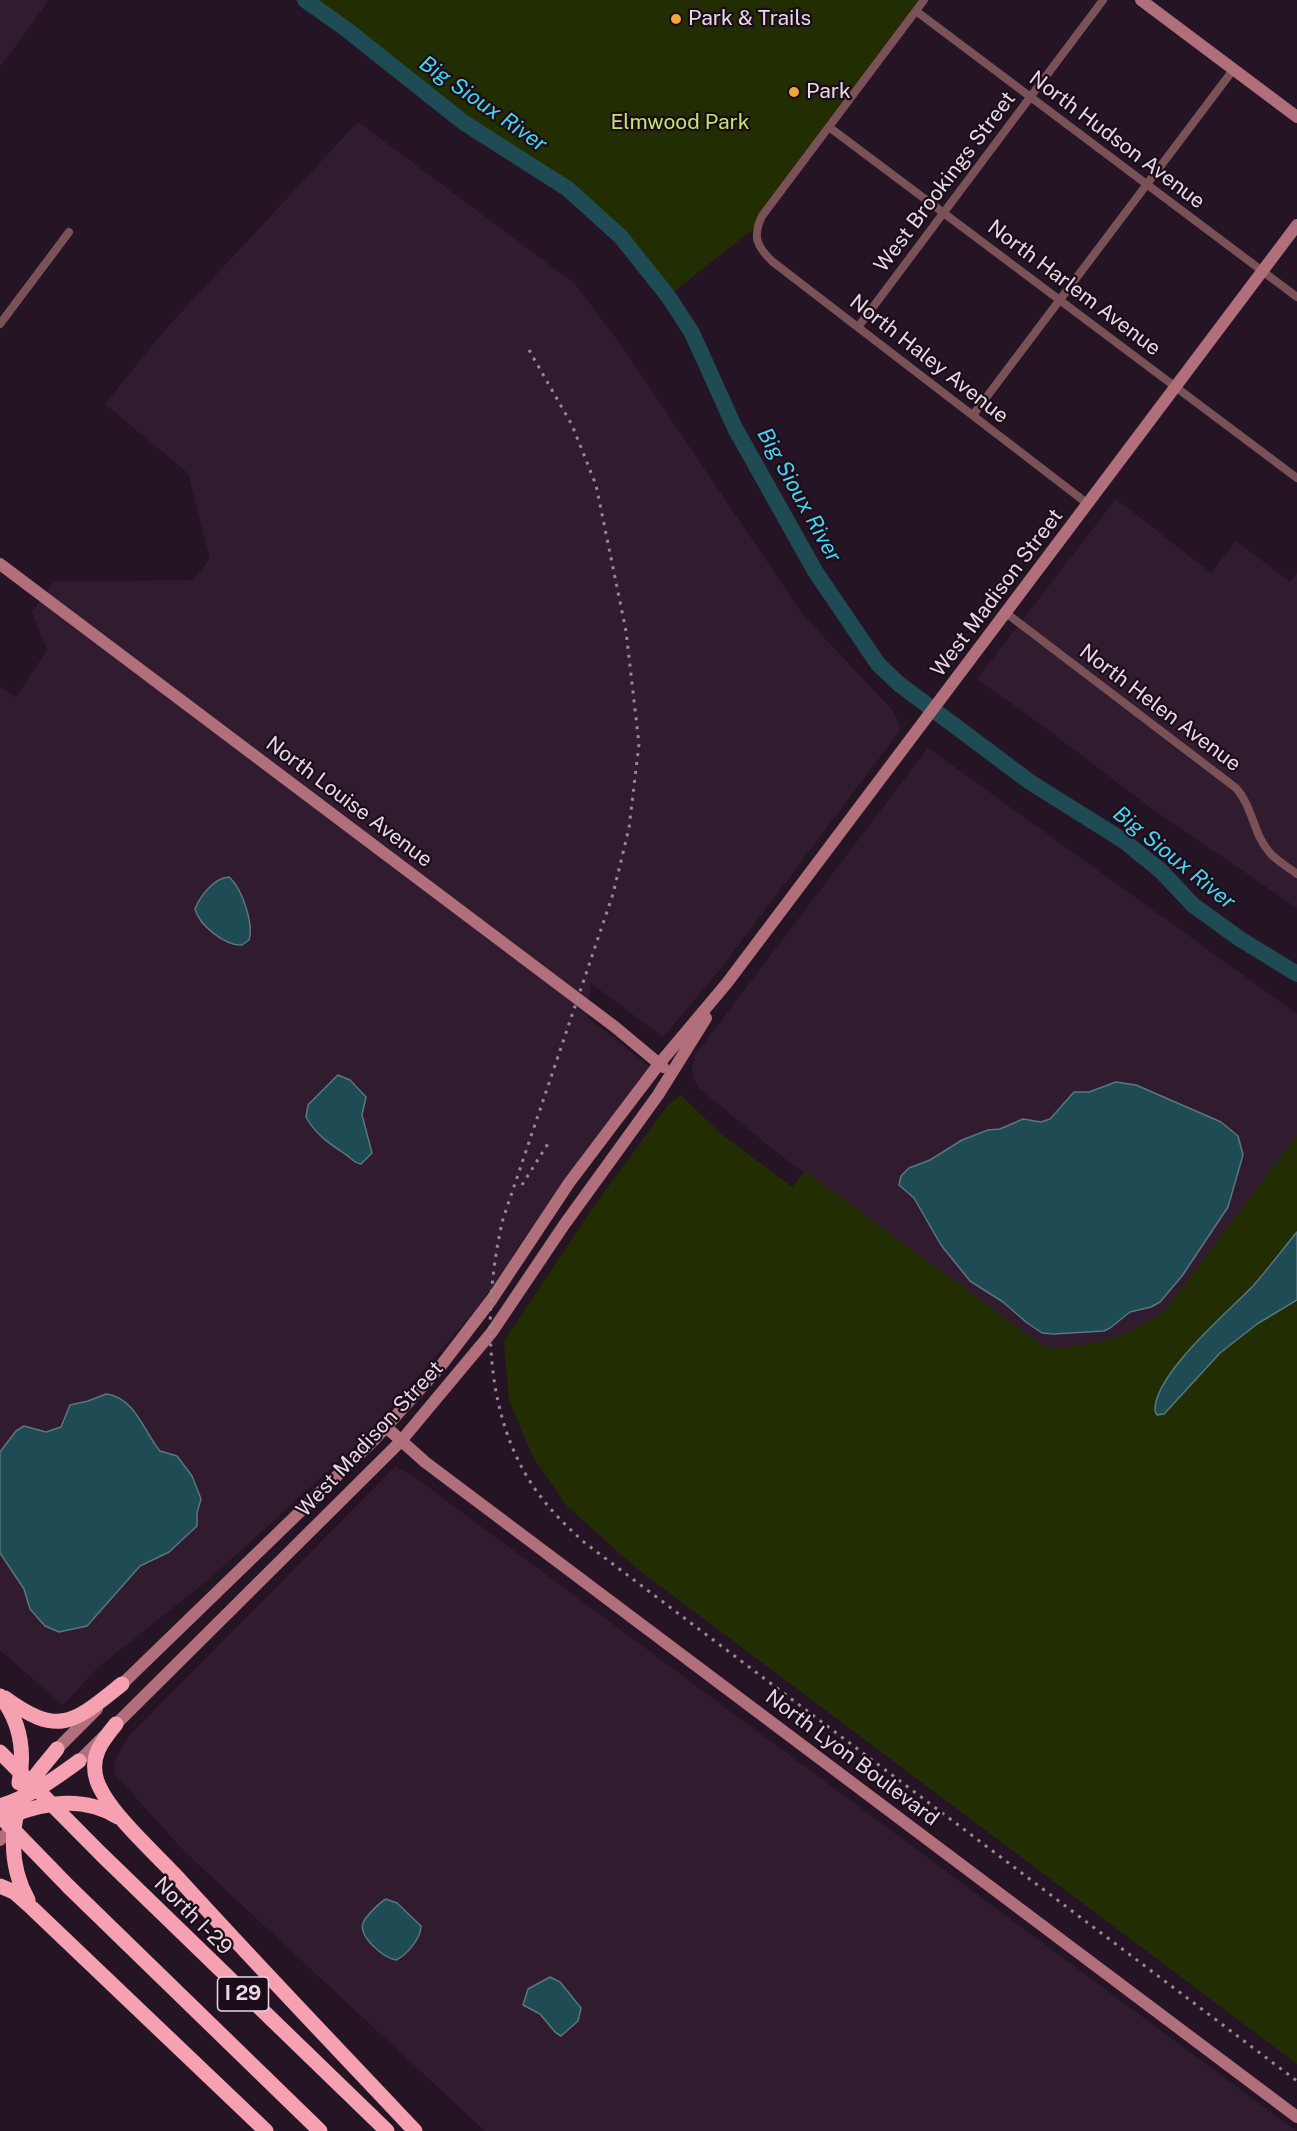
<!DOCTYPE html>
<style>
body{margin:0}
canvas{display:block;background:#251524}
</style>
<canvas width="1297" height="2131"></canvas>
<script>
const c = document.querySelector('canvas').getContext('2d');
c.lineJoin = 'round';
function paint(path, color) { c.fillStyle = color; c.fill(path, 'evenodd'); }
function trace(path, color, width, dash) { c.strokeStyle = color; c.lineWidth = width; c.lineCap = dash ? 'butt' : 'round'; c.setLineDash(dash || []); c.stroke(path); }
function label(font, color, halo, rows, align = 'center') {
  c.font = font + ' "Public Sans",sans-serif'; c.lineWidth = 4.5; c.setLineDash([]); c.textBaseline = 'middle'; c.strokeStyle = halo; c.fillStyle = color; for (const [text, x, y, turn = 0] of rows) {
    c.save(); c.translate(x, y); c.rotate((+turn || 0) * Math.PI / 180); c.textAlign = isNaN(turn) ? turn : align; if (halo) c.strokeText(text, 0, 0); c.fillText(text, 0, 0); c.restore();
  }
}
paint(new Path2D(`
 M 0,0 L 49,0 L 0,67 Z
 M 358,122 L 575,284 L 618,341 L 803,615 L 893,711 L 901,729 L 721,968 L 663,1037 L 591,983 L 587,1017 L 649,1066 L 524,1238 L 496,1282 L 476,1310 L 361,1441 L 208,1580 L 97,1668 L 63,1705 L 0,1650 L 0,686 L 16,698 L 47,650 L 32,612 L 54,582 L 193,580 L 210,559 L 188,473 L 105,404 L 165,330 Z
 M 1116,499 L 1211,573 L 1236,541 L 1290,582 L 1297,573 L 1297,908 L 1148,806 L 1042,725 L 977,679 Z
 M 928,748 L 1297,1014 L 1297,1186 L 1126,1415 L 774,1150 L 699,1088 L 693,1077 L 692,1065 L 696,1054 Z
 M 395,1467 L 413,1476 L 1296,2131 L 485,2131 L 184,1851 L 114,1773 L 114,1764 L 128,1737 Z`), '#311c2f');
paint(new Path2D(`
 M 314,0 L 925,0 L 757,226 L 668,296 C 645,267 624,237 597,213 C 557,176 506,152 462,121 C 410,84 361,42 314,0 Z
 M 681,1095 L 721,1134 L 792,1187 L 805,1171 L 1046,1348 C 1091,1348 1132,1336 1167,1308 L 1297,1135 L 1297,2064 L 635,1567 L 567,1506 L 533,1457 L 509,1400 L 504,1341 L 592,1209 L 668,1105 Z`), '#222e01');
const water = new Path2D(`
 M 229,877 C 242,888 254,924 249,940 L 242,945 C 225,946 199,925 195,909 C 200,896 214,878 229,877 Z
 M 338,1075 L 350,1080 L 366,1097 L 362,1115 L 372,1153 L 361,1164 C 353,1163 352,1158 345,1154 C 330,1144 315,1134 306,1117 L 308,1105 Z
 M 1116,1082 L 1136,1085 L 1221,1122 L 1238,1136 L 1243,1155 L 1228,1207 L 1182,1276 L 1160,1302 L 1151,1307 L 1130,1312 L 1110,1328 L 1104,1331 L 1054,1334 L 1042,1333 L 1026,1322 L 1003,1302 L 970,1281 L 941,1245 L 914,1198 L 899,1185 L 901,1176 L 909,1168 L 930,1160 L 962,1140 L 988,1130 L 1000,1129 L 1023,1119 L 1041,1122 L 1050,1119 L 1074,1092 L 1089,1092 Z
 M 1297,1232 L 1297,1300 L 1257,1324 L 1220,1353 L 1164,1414 L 1157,1415 L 1155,1411 C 1153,1375 1228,1312 1253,1286 C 1268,1269 1282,1250 1297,1232 Z
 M 106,1394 C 135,1397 144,1432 160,1451 L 177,1456 L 192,1476 L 201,1499 L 197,1513 L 197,1526 L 169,1552 L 140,1566 L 87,1626 L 59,1632 L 45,1626 L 30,1609 L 24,1589 L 0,1553 L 0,1452 L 16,1431 L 24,1426 L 46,1432 L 61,1427 L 70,1405 L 88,1401 Z
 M 386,1899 L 397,1903 L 421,1926 C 421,1938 407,1955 396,1960 C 384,1958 358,1937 363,1923 C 366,1916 379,1903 386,1899 Z
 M 550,1977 L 560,1982 L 581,2008 L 578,2021 L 561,2036 L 556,2033 L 540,2014 L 523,2005 L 528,1989 Z`);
paint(water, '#1e4b54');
trace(water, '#5a767f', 1.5);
trace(new Path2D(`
 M 305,0 L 346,29 L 463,122 L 568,189 L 621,237 L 668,296 L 692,333 L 735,428 L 815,571 L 878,664 L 899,684 L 1030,782 L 1124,841 L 1161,871 L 1193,905 L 1240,939 L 1297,974`), '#1e4b54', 16);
trace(new Path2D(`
 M 924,0 L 762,216 C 752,237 757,247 773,262 L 1088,504
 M 916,11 L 1297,297
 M 829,127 L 1297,478
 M 0,324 L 69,232
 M 858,327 L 1103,0
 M 973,415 L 1233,70
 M 1006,613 L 1236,788 C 1253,807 1253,834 1270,853 C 1277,861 1288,867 1297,874`), '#7b5158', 8);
trace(new Path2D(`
 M 1141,0 L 1297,117
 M 0,564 L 615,1027 L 663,1067
 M 386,1427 L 425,1462 L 1297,2117
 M 116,1690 L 374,1440 L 440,1367 L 492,1299 L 569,1183 L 615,1122 L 659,1064 L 727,983 L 1297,225
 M 52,1754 L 97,1709
 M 73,1767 L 401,1441 L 492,1332 L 564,1225 L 658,1095 L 706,1018
 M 0,1840 L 16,1823`), '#b16e7b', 12);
trace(new Path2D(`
 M 0,1696 C 21,1722 25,1752 19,1783
 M 5,1698 C 60,1738 74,1722 122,1684
 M 116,1724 C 102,1741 89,1757 97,1781 C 108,1812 155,1853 178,1878 C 256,1964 336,2047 415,2131
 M 0,1806 C 31,1796 53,1780 79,1761
 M 12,1815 C 47,1802 84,1796 118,1817
 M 102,1855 L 387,2131
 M 0,1886 L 14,1892 L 32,1908 L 266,2131
 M 69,1887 L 320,2131
 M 28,1900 C 9,1866 8,1821 28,1787 C 36,1773 47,1762 57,1749`), '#f6a1b1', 15);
trace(new Path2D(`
 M 529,350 L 572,425 L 596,485 L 626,631 L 639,744 L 629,828 L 613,894 L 503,1219 C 483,1304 482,1410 533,1486 C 547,1507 565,1525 585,1543 L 1297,2081
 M 522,1185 L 549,1142`), '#968894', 3, [3, 6]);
trace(new Path2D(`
 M 0,1752 L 102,1855
 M 0,1816 L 69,1887`), '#f6a1b1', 15);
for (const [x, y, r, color] of [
 [676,19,6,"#f0a63e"],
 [794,92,6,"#f0a63e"]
]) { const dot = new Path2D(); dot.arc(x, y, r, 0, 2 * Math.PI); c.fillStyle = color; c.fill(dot); trace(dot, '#1c0c1a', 2); }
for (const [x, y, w] of [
 [243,1994,51]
]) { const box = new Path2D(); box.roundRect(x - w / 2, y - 17, w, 34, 4.5); c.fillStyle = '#1c0c1a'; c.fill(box); trace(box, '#e5d9e3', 1.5); }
label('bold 20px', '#e5d9e3', null, [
 ["I 29",243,1994]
]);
label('21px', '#e5d9e3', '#1c0c1a', [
 ["Park & Trails",688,19],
 ["Park",806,92]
], 'left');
label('21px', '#bfe669', '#1c0c1a', [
 ["Elmwood Park",680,123]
]);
label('21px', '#e5d9e3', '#1c0c1a', [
 ["North Hudson Avenue",1117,140,37],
 ["West Brookings Street",945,182,-53],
 ["North Harlem Avenue",1074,288,37],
 ["North Haley Avenue",929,359,38],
 ["West Madison Street",997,593,-53],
 ["North Helen Avenue",1160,708,37],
 ["North Louise Avenue",349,802,37],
 ["West Madison Street",370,1439,-47],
 ["North Lyon Boulevard",852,1758,37],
 ["North I-29",193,1916,45]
]);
label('italic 22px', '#41d6f1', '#1c0c1a', [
 ["Big Sioux River",483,104,35],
 ["Big Sioux River",799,495,61],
 ["Big Sioux River",1174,858,39]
]);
</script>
